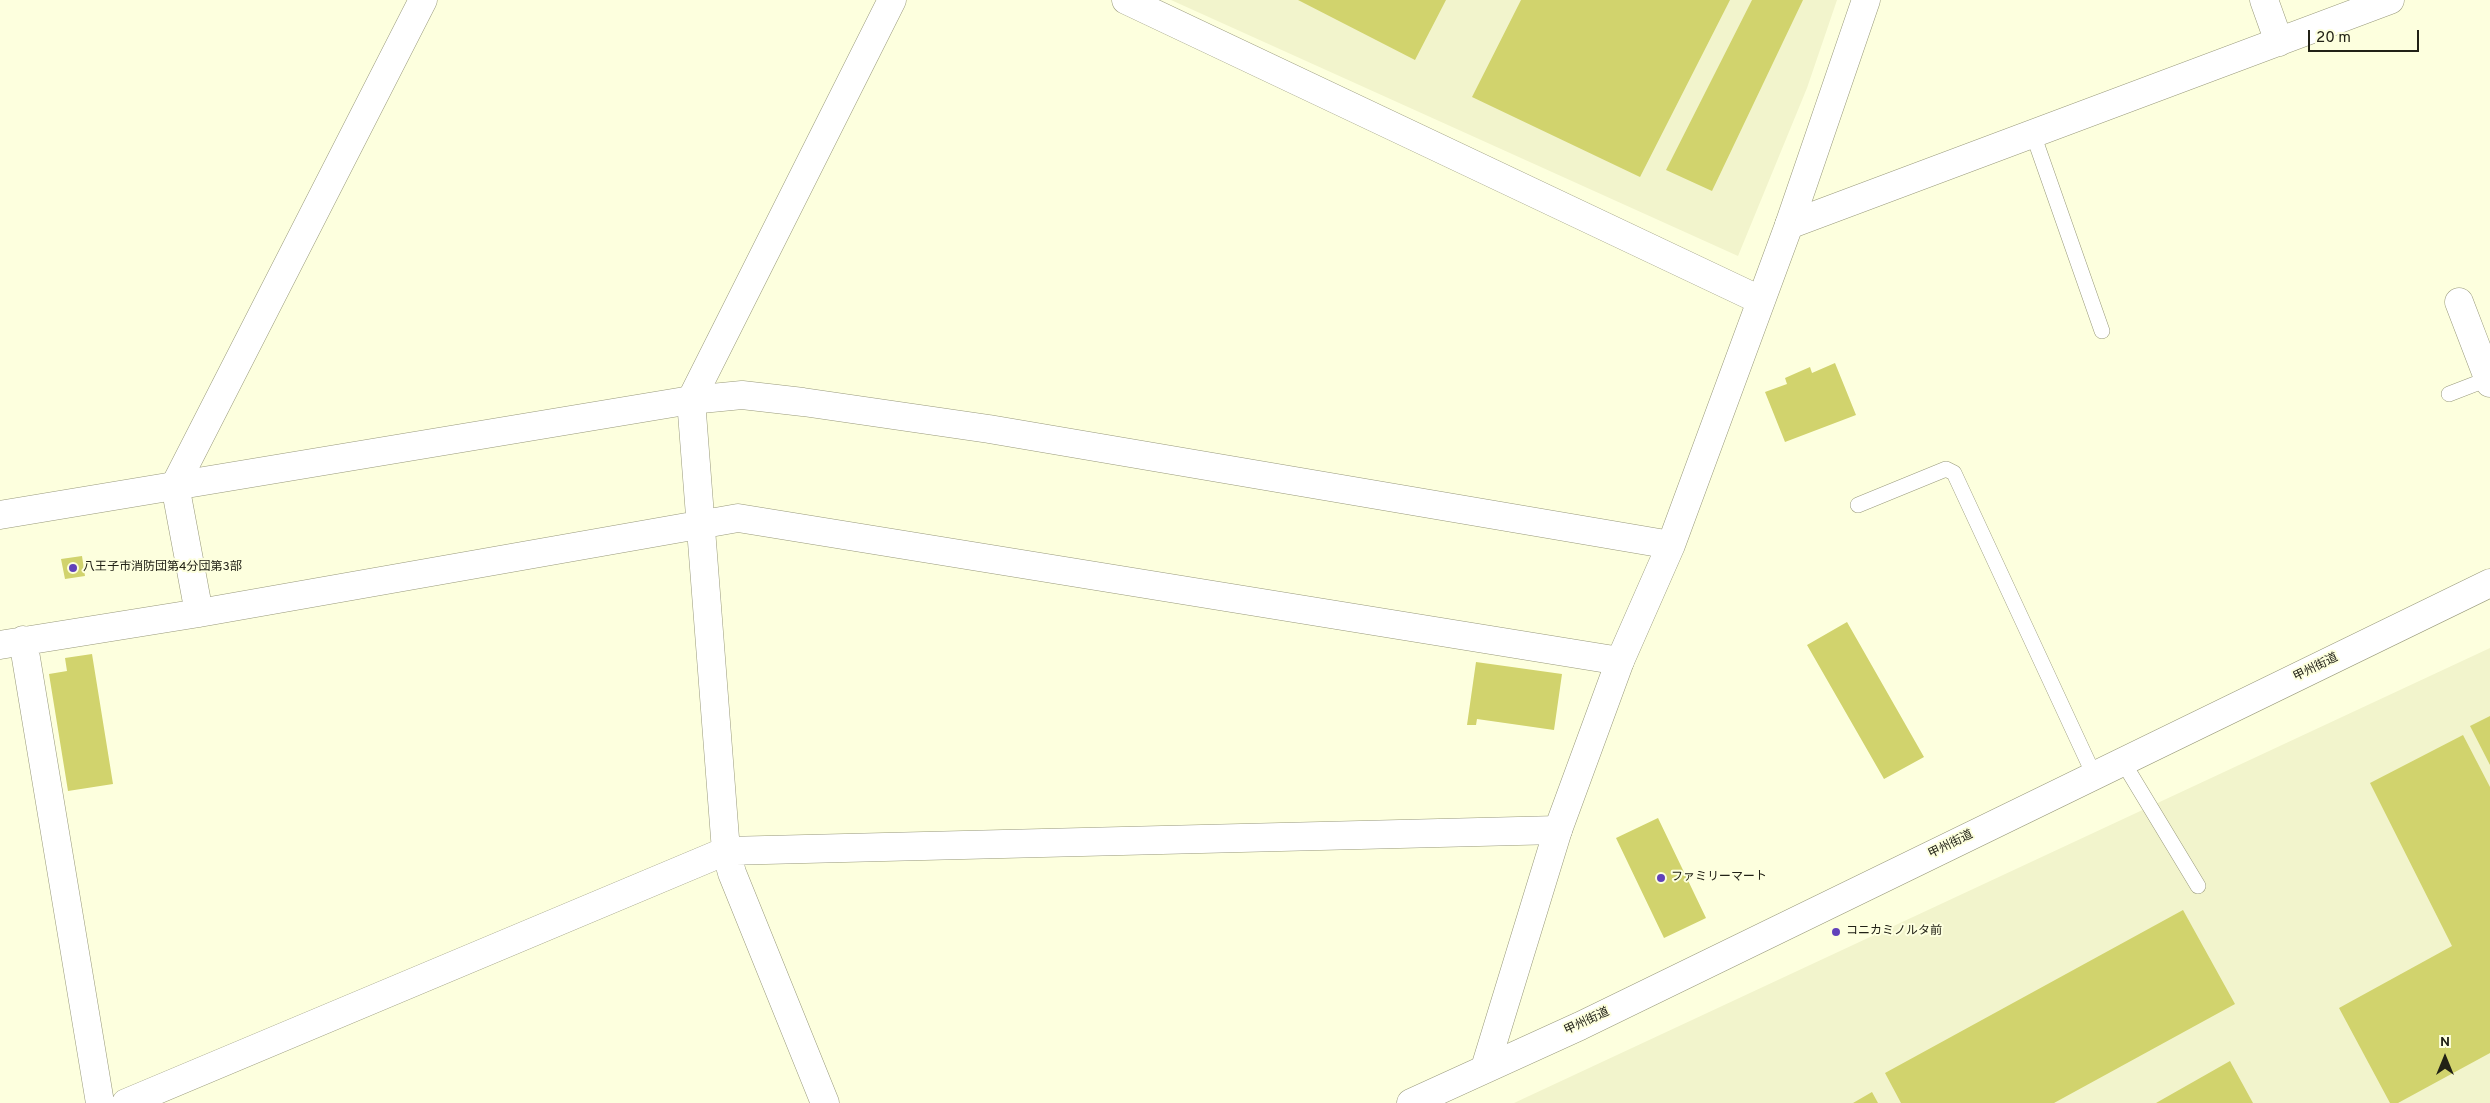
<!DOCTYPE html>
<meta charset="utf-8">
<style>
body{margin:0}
#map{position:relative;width:2490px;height:1103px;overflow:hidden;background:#fdffde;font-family:Overpass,sans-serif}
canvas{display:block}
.north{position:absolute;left:2420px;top:1033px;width:50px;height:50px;-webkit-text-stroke:4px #fdffde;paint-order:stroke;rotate:0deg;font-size:14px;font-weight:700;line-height:20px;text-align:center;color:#212116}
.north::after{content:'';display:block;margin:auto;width:18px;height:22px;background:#212116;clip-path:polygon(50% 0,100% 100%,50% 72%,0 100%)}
.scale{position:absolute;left:2308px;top:30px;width:111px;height:22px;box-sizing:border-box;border:2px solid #212116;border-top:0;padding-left:6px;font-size:15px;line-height:18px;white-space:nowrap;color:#212116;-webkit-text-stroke:4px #fdffde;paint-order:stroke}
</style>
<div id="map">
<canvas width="2490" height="1103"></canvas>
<div class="north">N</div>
<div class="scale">20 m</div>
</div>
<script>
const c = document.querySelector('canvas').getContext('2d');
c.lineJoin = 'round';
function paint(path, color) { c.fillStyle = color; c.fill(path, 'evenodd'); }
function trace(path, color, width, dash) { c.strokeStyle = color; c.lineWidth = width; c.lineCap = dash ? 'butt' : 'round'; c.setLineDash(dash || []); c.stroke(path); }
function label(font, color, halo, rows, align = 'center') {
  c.font = font + ' Overpass,"Noto Sans JP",sans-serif'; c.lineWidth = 4; c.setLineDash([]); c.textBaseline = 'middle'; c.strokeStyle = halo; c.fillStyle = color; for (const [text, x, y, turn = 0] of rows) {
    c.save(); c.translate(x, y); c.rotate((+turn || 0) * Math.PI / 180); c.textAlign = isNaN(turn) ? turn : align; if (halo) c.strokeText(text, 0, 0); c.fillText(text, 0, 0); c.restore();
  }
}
paint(new Path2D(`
 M 1171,0 L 1837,0 L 1807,88 L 1738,256 Z
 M 2490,648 L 2490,1103 L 1514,1103 Z`), '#f2f4cc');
paint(new Path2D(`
 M 1298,0 L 1446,0 L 1415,60 Z
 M 1521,0 L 1730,0 L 1640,177 L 1472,97 Z
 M 1752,0 L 1803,0 L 1712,191 L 1666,170 Z
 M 1835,363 L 1856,415 L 1785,442 L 1765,392 L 1787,384 L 1785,378 L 1810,367 L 1812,373 Z
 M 82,556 L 85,576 L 65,579 L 61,559 Z
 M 1847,622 L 1924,757 L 1884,779 L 1807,645 Z
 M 92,654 L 113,784 L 68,791 L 49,674 L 67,671 L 65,658 Z
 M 1476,662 L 1562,674 L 1554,730 L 1477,719 L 1476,725 L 1467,725 Z
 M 2490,716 L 2490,765 L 2470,726 Z
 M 2463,735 L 2490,787 L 2490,1053 L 2398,1103 L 2390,1103 L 2339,1008 L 2452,946 L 2370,783 Z
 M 1658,818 L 1706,918 L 1664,938 L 1616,838 Z
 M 2183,910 L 2235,1004 L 2054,1103 L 1901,1103 L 1885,1073 Z
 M 2230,1061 L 2253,1103 L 2156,1103 Z
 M 1872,1092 L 1878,1103 L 1853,1103 Z`), '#d1d36d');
const service = new Path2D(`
 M 2033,134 L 2102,331
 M 2449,394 L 2488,379
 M 1858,505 L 1946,469 L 1954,473 L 2094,775
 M 2123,762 L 2198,886`);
const minor = new Path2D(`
 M 1126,0 L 1760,300
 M 2264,0 L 2279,42
 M 1789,225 L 2390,0
 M 2459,302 L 2490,383
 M 199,613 L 175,485 L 423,0
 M 23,640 L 100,1103
 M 0,645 L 199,613 L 738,518 L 1620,661
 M 126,1103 L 726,851 L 1558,830
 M 825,1103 L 732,873 L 726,851 L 691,400 L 892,0`);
const tertiary = new Path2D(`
 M 0,515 L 691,400 L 742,395 L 803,402 L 989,429 L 1671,545
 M 1485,1068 L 1558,830 L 1620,661 L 1671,545 L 1789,225 L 1866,0`);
const secondary = new Path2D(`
 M 1411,1103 L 1580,1026 L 2490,583`);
trace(service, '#98997b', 16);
trace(minor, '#98997b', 29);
trace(tertiary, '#98997b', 29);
trace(secondary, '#98997b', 29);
trace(service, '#fff', 15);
trace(minor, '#fff', 28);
trace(tertiary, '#fff', 28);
trace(secondary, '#fff', 28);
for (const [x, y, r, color] of [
 [73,568,5,"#6142ba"],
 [1661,878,5,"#6142ba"],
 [1836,932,5,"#6142ba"]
]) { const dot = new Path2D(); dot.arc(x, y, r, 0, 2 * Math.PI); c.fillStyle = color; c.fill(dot); trace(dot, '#fdffde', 2); }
label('12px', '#212116', '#fdffde', [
 ["八王子市消防団第4分団第3部",83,568],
 ["ファミリーマート",1671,878],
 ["コニカミノルタ前",1846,932]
], 'left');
label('12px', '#212116', '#fdffde', [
 ["甲州街道",2316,668,-26],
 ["甲州街道",1951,845,-26],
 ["甲州街道",1587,1022,-25]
]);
</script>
